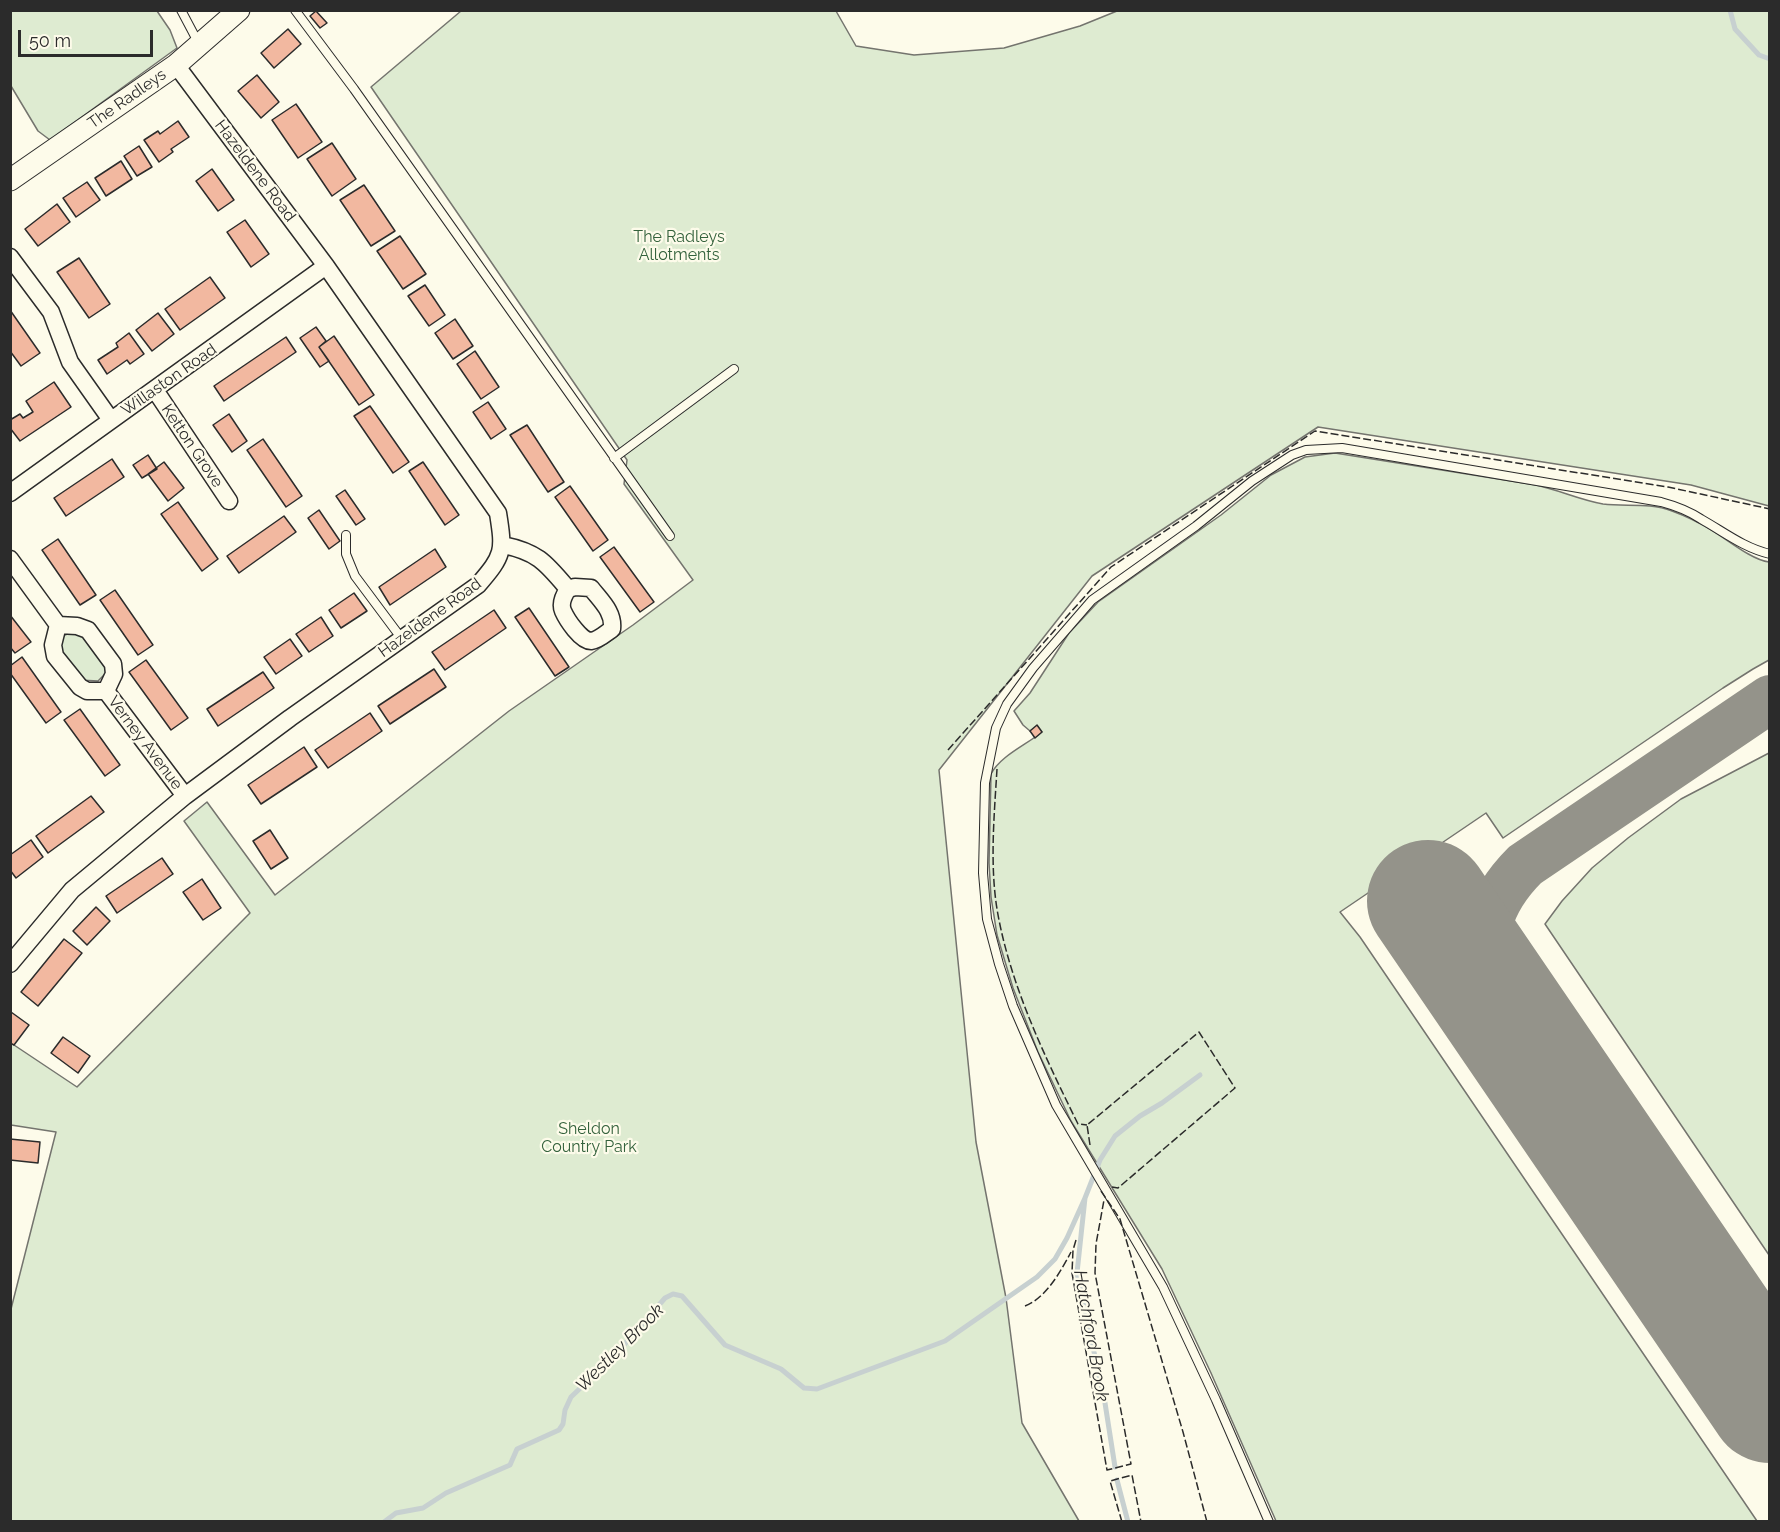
<!DOCTYPE html>
<style>
body{margin:0}
#map{position:relative;width:1780px;height:1532px;overflow:hidden;background:#fdfbea;font-family:Raleway,sans-serif}
canvas{display:block}
.frame{position:absolute;inset:0;border:12px solid #2b2b2b;pointer-events:none}
.scale{position:absolute;left:18px;top:30px;width:135px;height:27px;box-sizing:border-box;border:3px solid #2b2b2b;border-top:0;padding-left:8px;font-size:18px;line-height:21px;white-space:nowrap;color:#2b2b2b;-webkit-text-stroke:4px #fdfbea;paint-order:stroke}
</style>
<div id="map">
<canvas width="1780" height="1532"></canvas>
<div class="frame"></div>
<div class="scale">50 m</div>
</div>
<script>
const c = document.querySelector('canvas').getContext('2d');
c.lineJoin = 'round';
function paint(path, color) { c.fillStyle = color; c.fill(path, 'evenodd'); }
function trace(path, color, width, dash) { c.strokeStyle = color; c.lineWidth = width; c.lineCap = dash ? 'butt' : 'round'; c.setLineDash(dash || []); c.stroke(path); }
function label(font, color, halo, rows, align = 'center') {
  c.font = font + ' Raleway,sans-serif'; c.lineWidth = 4.5; c.setLineDash([]); c.textBaseline = 'middle'; c.strokeStyle = halo; c.fillStyle = color; for (const [text, x, y, turn = 0] of rows) {
    c.save(); c.translate(x, y); c.rotate((+turn || 0) * Math.PI / 180); c.textAlign = isNaN(turn) ? turn : align; if (halo) c.strokeText(text, 0, 0); c.fillText(text, 0, 0); c.restore();
  }
}
const green = new Path2D(`
 M 11,11 L 157,11 L 170,30 L 177,48 L 50,140 L 38,131 L 11,86 Z
 M 461,11 L 836,11 L 856,46 L 914,55 L 1004,48 L 1080,26 L 1117,11 L 1769,11 L 1769,506 L 1691,485 L 1318,427 L 1092,576 L 939,770 L 976,1142 L 1006,1298 L 1022,1423 L 1079,1521 L 11,1521 L 11,1309 L 56,1132 L 11,1125 L 11,1043 L 77,1087 L 250,913 L 184,821 L 207,802 L 275,895 L 509,711 L 633,625 L 693,580 L 624,484 L 627,460 L 371,87 Z
 M 1335,453 L 1536,485 C 1559,490 1580,500 1603,504 C 1626,507 1649,502 1672,511 C 1686,516 1700,523 1713,531 C 1728,540 1752,560 1769,562 L 1769,660 L 1753,669 L 1723,688 L 1503,838 L 1486,813 L 1340,912 L 1360,937 L 1757,1521 L 1276,1521 L 1211,1373 L 1162,1269 L 1071,1121 L 1038,1052 L 1013,988 L 997,935 L 991,897 L 989,863 L 991,774 C 1000,756 1026,745 1042,732 L 1037,726 L 1030,731 L 1023,725 L 1014,711 L 1030,693 L 1069,633 L 1098,602 L 1221,515 L 1271,475 L 1305,457 Z
 M 73,632 L 87,635 L 106,666 L 106,673 L 98,681 L 79,680 L 59,646 L 62,636 Z
 M 1769,753 L 1770,753 L 1769,1255 L 1545,924 L 1562,901 L 1592,868 L 1628,838 L 1681,799 Z`);
paint(green, '#deebd1');
trace(green, '#74746e', 1.5);
trace(new Path2D(`
 M 1730,10 L 1735,29 L 1759,55 L 1770,59
 M 1115,1467 L 1105,1403 L 1077,1273 L 1085,1198 L 1100,1160 L 1115,1136 L 1140,1116 L 1162,1103 L 1200,1075
 M 1117,1480 L 1128,1522
 M 384,1522 L 396,1513 L 423,1508 L 446,1493 L 510,1465 L 517,1449 L 559,1430 L 563,1424 L 565,1410 L 571,1397 L 616,1354 L 665,1298 L 673,1294 L 682,1296 L 725,1345 L 781,1369 L 804,1388 L 817,1389 L 945,1341 L 1037,1277 L 1055,1259 L 1067,1238 L 1085,1198`), '#c7d0d0', 5);
trace(new Path2D(`
 M 1492,994 C 1476,942 1488,902 1525,865 L 1770,699`), '#94938a', 48);
trace(new Path2D(`
 M 1428,901 L 1770,1402`), '#94938a', 122);
const building = new Path2D(`
 M 316,11 L 327,23 L 320,28 L 310,16 Z
 M 288,29 L 301,44 L 274,68 L 261,53 Z
 M 257,75 L 279,102 L 261,118 L 238,91 Z
 M 296,104 L 322,142 L 298,158 L 272,120 Z
 M 178,121 L 189,137 L 171,149 L 173,152 L 159,162 L 144,140 L 158,131 L 160,134 Z
 M 332,143 L 356,179 L 332,196 L 307,159 Z
 M 139,146 L 152,167 L 137,176 L 124,156 Z
 M 121,161 L 132,179 L 106,196 L 95,178 Z
 M 212,169 L 234,200 L 218,211 L 196,181 Z
 M 87,182 L 100,200 L 76,217 L 63,198 Z
 M 364,185 L 395,231 L 371,246 L 340,200 Z
 M 57,204 L 70,222 L 38,246 L 25,229 Z
 M 245,220 L 269,254 L 251,267 L 227,232 Z
 M 400,236 L 426,274 L 403,289 L 377,251 Z
 M 79,258 L 110,304 L 89,318 L 57,272 Z
 M 210,277 L 225,298 L 180,330 L 165,309 Z
 M 425,285 L 445,315 L 429,326 L 408,296 Z
 M 10,310 L 40,353 L 21,366 L 10,351 Z
 M 158,313 L 174,334 L 152,351 L 136,330 Z
 M 455,319 L 473,346 L 453,359 L 435,333 Z
 M 316,327 L 326,341 L 319,347 L 329,361 L 320,367 L 300,338 Z
 M 129,333 L 144,354 L 130,364 L 127,360 L 107,374 L 98,360 L 118,347 L 116,343 Z
 M 334,336 L 374,395 L 359,405 L 319,347 Z
 M 286,337 L 296,352 L 224,401 L 214,386 Z
 M 475,351 L 499,387 L 481,399 L 457,364 Z
 M 54,382 L 71,407 L 20,441 L 10,428 L 10,420 L 20,414 L 23,418 L 33,412 L 26,401 Z
 M 488,402 L 506,429 L 491,439 L 473,412 Z
 M 370,406 L 409,462 L 393,473 L 354,416 Z
 M 229,414 L 247,441 L 232,452 L 213,425 Z
 M 527,425 L 564,482 L 548,492 L 510,435 Z
 M 263,439 L 302,496 L 286,507 L 247,450 Z
 M 148,455 L 157,469 L 142,478 L 133,465 Z
 M 112,459 L 124,477 L 66,516 L 54,498 Z
 M 164,462 L 184,488 L 168,501 L 148,474 Z
 M 423,462 L 459,515 L 445,525 L 409,471 Z
 M 570,486 L 608,540 L 593,551 L 555,497 Z
 M 345,490 L 365,519 L 356,525 L 336,496 Z
 M 178,502 L 218,559 L 202,571 L 161,514 Z
 M 319,510 L 340,541 L 329,549 L 308,518 Z
 M 284,516 L 296,532 L 239,573 L 227,556 Z
 M 58,539 L 96,595 L 80,605 L 42,550 Z
 M 614,547 L 654,602 L 640,612 L 600,557 Z
 M 435,549 L 446,567 L 390,605 L 379,587 Z
 M 115,590 L 153,645 L 138,655 L 100,600 Z
 M 354,593 L 367,611 L 341,628 L 329,610 Z
 M 529,608 L 569,667 L 555,676 L 515,617 Z
 M 494,610 L 506,628 L 445,670 L 432,652 Z
 M 10,615 L 31,642 L 15,653 L 10,647 Z
 M 321,617 L 333,636 L 309,652 L 296,634 Z
 M 290,639 L 302,656 L 276,674 L 264,657 Z
 M 22,657 L 61,712 L 46,723 L 10,673 L 10,666 Z
 M 146,660 L 188,718 L 171,730 L 129,672 Z
 M 434,669 L 446,687 L 390,724 L 378,706 Z
 M 263,672 L 274,688 L 218,726 L 207,709 Z
 M 80,709 L 120,765 L 105,776 L 64,720 Z
 M 370,713 L 382,731 L 328,768 L 315,750 Z
 M 1037,725 L 1042,732 L 1035,738 L 1030,731 Z
 M 304,747 L 317,767 L 261,804 L 248,785 Z
 M 91,796 L 104,812 L 48,853 L 36,836 Z
 M 270,830 L 288,858 L 271,869 L 253,841 Z
 M 31,840 L 43,857 L 16,878 L 10,870 L 10,855 Z
 M 162,858 L 173,874 L 117,913 L 106,896 Z
 M 202,879 L 221,908 L 203,920 L 183,892 Z
 M 96,907 L 110,921 L 87,945 L 73,931 Z
 M 64,939 L 82,953 L 38,1006 L 21,992 Z
 M 11,1012 L 29,1025 L 14,1045 L 10,1043 Z
 M 63,1037 L 90,1056 L 78,1073 L 51,1053 Z
 M 10,1139 L 40,1142 L 38,1163 L 10,1160 Z`);
paint(building, '#f2b8a0');
trace(building, '#2b2b2b', 1.5);
const service = new Path2D(`
 M 181,10 L 199,44
 M 295,10 L 354,89 L 670,536
 M 614,458 L 734,369
 M 346,535 L 346,554 L 355,576 L 402,639
 M 1269,1522 L 1216,1400 L 1163,1287 L 1056,1105 L 1013,1006 L 999,964 L 987,919 L 983,873 L 985,783 L 996,728 L 1007,704 L 1033,668 L 1092,600 L 1196,526 L 1252,481 L 1292,455 L 1306,450 L 1342,448 L 1661,502 C 1676,506 1689,511 1701,519 C 1724,532 1744,548 1770,554`);
const minor = new Path2D(`
 M 10,257 L 51,312 L 70,362 L 111,420
 M 155,390 L 229,501
 M 10,493 L 326,266
 M 503,545 C 538,552 546,563 568,589 L 575,587 L 591,588 C 601,601 614,612 612,629 C 606,633 599,640 591,641 C 581,641 567,620 563,611 C 560,604 564,595 568,589
 M 10,559 L 58,625 L 53,645 L 55,656 L 80,687 L 87,691 L 106,691 L 185,796
 M 58,625 L 77,626 L 88,630 L 113,664 L 114,674 L 106,691
 M 10,964 L 72,890 L 185,796 L 290,718 L 478,585 C 504,555 504,551 498,513 L 326,266 L 176,65`);
const tertiary = new Path2D(`
 M 10,180 L 176,65 L 239,10`);
trace(service, '#2b2b2b', 10);
trace(minor, '#2b2b2b', 19);
trace(tertiary, '#2b2b2b', 23);
trace(service, '#fdfbea', 8);
trace(minor, '#fdfbea', 16);
trace(tertiary, '#fdfbea', 21);
trace(new Path2D(`
 M 948,750 L 1111,567 L 1315,431 L 1668,487 L 1770,509
 M 997,769 C 994,819 989,871 999,920 C 1013,991 1046,1059 1078,1124 L 1087,1125
 M 1090,1145 L 1087,1125 L 1199,1032 L 1235,1088 L 1118,1188 L 1112,1187
 M 1101,1191 L 1120,1219 L 1183,1432 L 1207,1522
 M 1076,1240 L 1073,1250 L 1072,1273 L 1107,1470 L 1131,1464 L 1095,1273 L 1096,1244 L 1104,1200
 M 1025,1306 C 1046,1298 1061,1271 1071,1252
 M 1122,1522 L 1110,1481 L 1132,1475 L 1141,1522`), '#2b2b2b', 1.5, [8, 3]);
label('16px', '#2b2b2b', '#fdfbea', [
 ["The Radleys",127,99,-35],
 ["Hazeldene Road",255,171,53],
 ["Willaston Road",169,380,-35],
 ["Ketton Grove",192,446,56],
 ["Hazeldene Road",430,618,-36],
 ["Verney Avenue",145,743,53]
]);
label('16px', '#34623c', '#fdfbea', [
 ["The Radleys",679,237],
 ["Allotments",679,255],
 ["Sheldon",589,1129],
 ["Country Park",589,1147]
]);
label('italic 18px', '#2b2b2b', '#fdfbea', [
 ["Hatchford Brook",1091,1336,80],
 ["Westley Brook",620,1348,-45]
]);
</script>
